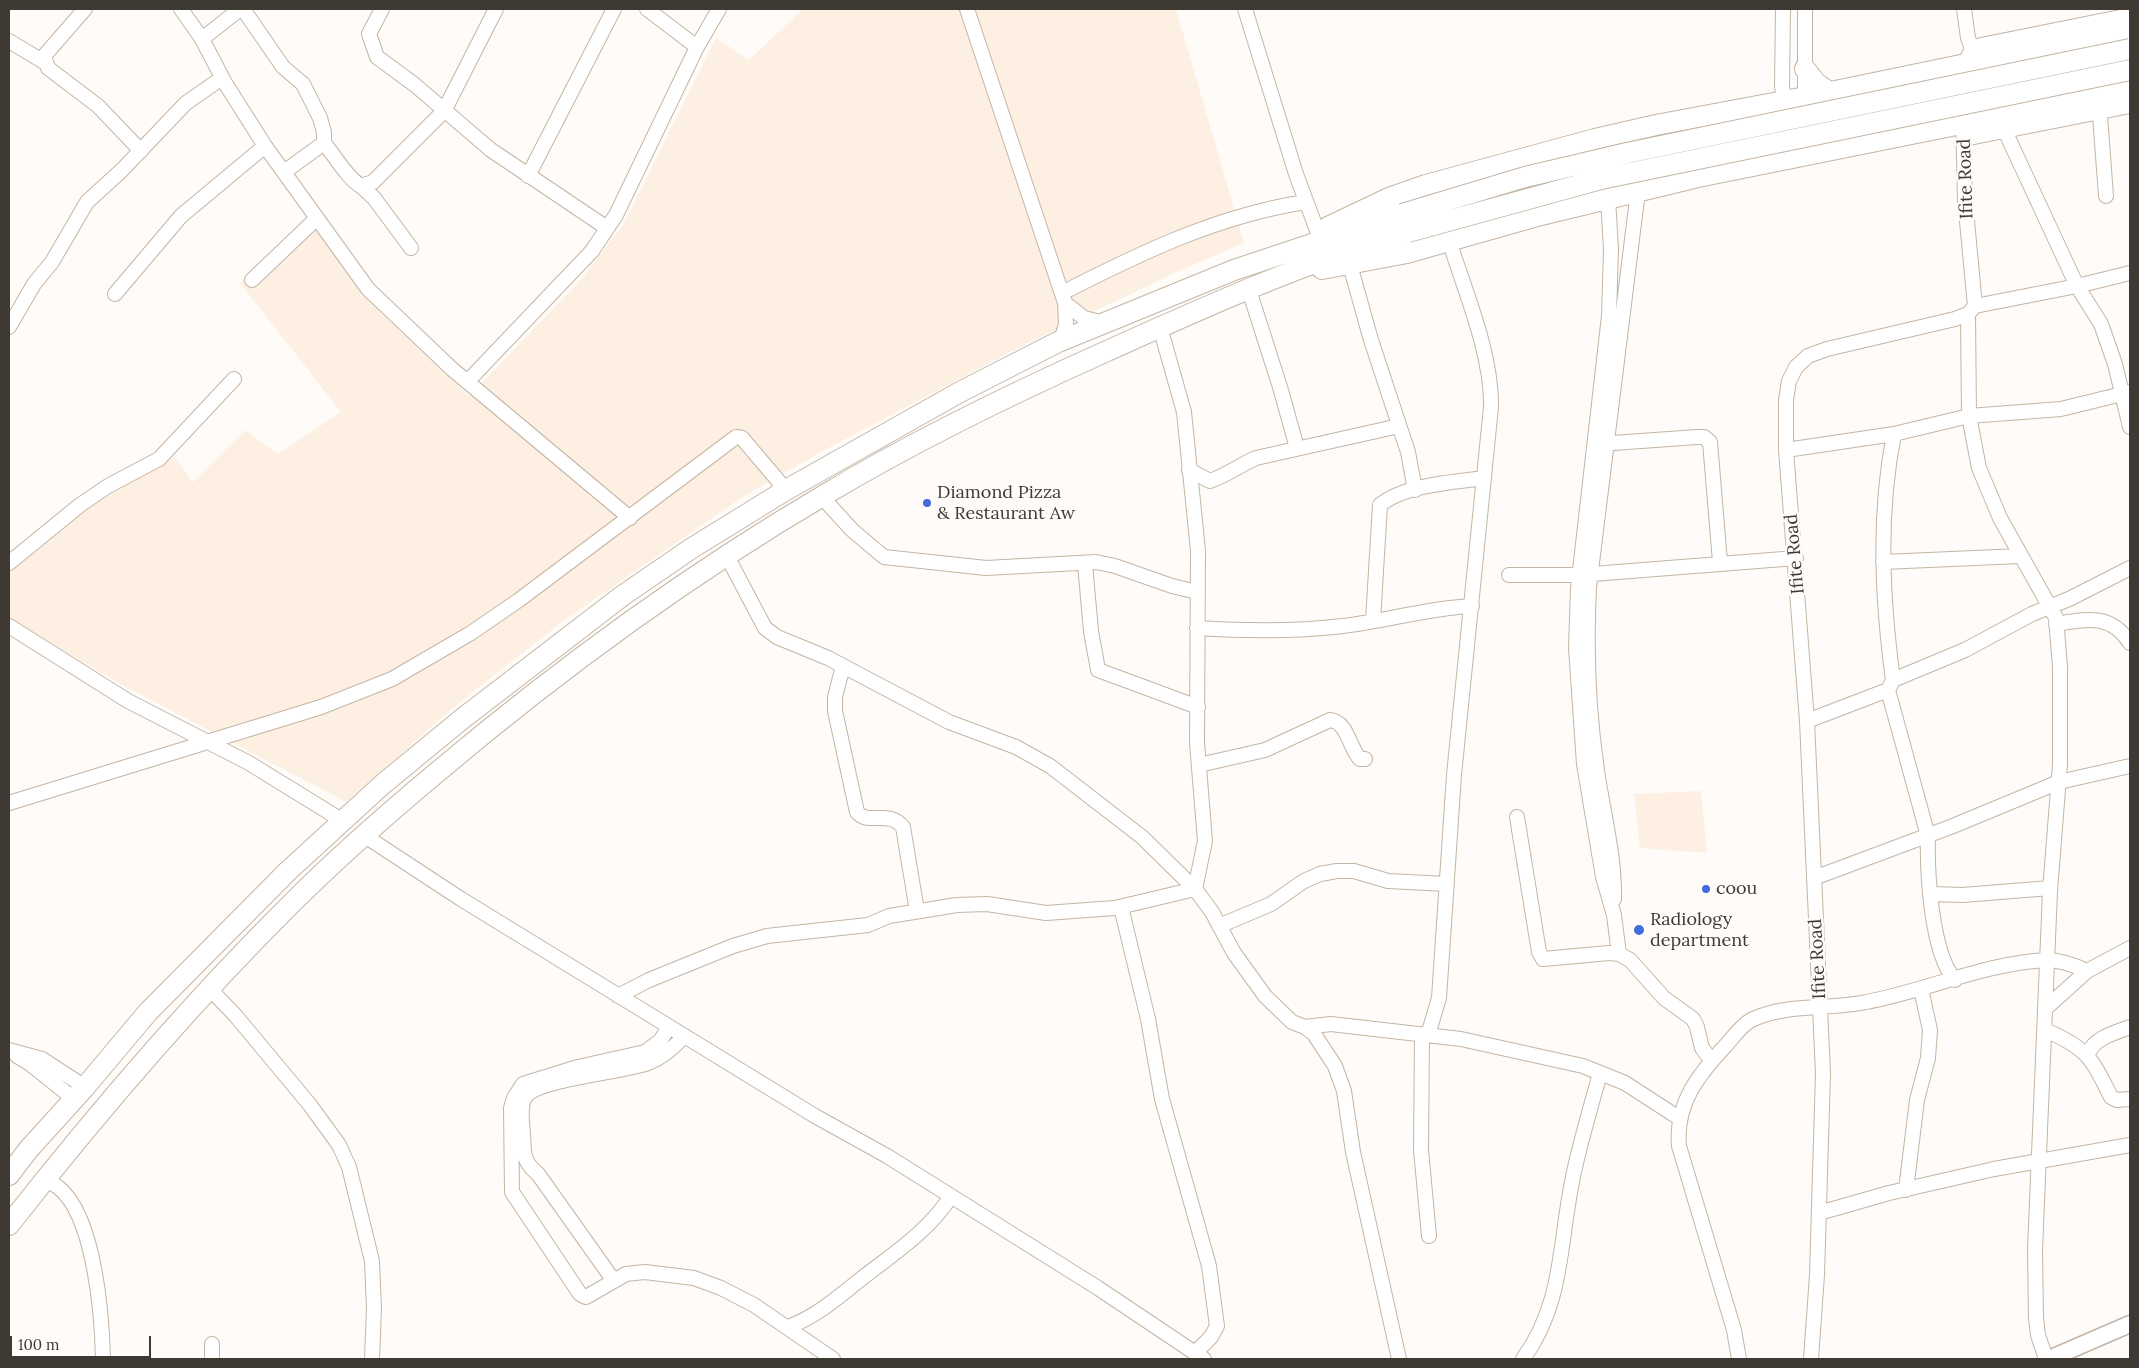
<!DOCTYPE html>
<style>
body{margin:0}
#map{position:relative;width:2139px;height:1368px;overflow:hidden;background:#fefbf8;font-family:Lora,serif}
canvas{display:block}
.frame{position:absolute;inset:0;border:10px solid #3f3933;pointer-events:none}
.scale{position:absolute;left:10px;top:1336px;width:141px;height:22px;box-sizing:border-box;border:2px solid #3f3933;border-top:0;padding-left:6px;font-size:15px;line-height:18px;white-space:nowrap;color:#3f3933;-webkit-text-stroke:4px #fefbf8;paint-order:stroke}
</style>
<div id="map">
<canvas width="2139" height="1368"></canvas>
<div class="frame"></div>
<div class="scale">100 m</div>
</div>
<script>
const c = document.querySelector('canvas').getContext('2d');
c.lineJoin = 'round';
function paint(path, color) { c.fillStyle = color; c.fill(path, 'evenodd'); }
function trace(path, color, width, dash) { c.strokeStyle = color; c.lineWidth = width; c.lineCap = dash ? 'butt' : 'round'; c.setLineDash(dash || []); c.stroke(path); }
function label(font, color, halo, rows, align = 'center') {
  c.font = font + ' Lora,serif'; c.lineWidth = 5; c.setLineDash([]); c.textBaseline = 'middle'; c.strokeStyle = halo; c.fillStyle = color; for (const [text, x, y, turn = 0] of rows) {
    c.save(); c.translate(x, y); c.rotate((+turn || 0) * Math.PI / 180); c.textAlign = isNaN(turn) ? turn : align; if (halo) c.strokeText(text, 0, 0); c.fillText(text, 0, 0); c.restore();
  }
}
paint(new Path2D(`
 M 803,9 L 1176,9 L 1244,243 L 1183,269 L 1010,352 L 821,452 L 738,500 L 562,622 L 460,702 L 346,802 L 124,686 L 9,618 L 9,571 L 48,537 L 87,508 L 175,457 L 193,482 L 245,430 L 278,454 L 341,412 L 240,283 L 308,218 L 380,312 L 469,396 L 578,283 L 623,225 L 716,38 L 749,60 Z
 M 1701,791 L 1707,853 L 1640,848 L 1634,794 Z`), '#fdf0e3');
const minor = new Path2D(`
 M 85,9 L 44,56 L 48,68 L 98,106 L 141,151
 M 181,9 L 202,39 L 225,83 L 265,146 L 368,289 L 452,369 L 630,518
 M 243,9 L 283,67 L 303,84 L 320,118 L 324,132 L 324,143 C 335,156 348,179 361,186 L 373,182 L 444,111 L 496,9
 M 382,9 L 369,34 L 377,57 L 415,85 L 491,150 L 607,228
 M 647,9 L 697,47
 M 967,9 L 1065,303 L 1066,324 L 1061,341
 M 1245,9 L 1296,174 L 1318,233
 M 1783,9 L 1782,87 L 1786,108
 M 1805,9 L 1805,97 L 1808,145
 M 1964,9 L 1968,38 L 1972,49
 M 202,39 L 240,9
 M 9,41 L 44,62
 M 1961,70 L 1972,49 L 1981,45 L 2130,15
 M 2099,102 L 2106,196
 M 2005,131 L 2077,286 L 2101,324 L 2115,364 L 2130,427
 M 1964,139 L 2130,106
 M 284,172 L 324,143
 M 528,176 L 614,9
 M 361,186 L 374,198 L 411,248
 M 1608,198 L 1611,250 L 1609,316 L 1578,588 L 1576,648 L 1584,764 L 1603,877 L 1614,915 L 1619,954
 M 1350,265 L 1371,340 L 1408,452 L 1415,490
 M 252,280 L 317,218
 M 1249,290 L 1280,387 L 1297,448
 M 1062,293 C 1140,253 1219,215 1306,202
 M 115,294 L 181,216 L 265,146
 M 1065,303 L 1084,318 L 1104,323
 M 1975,306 L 2077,286 L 2130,273
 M 1968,314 L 1969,416 L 1979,468 L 2000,518 L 2056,618 L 2060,667 L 2060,764 L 2050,891 L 2035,1250 L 2036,1318 L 2038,1335 L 2046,1359
 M 9,327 L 34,284 L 52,262 L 87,202 L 122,170 L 186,103 L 222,78
 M 467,382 L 592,251 L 616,215 L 697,47 L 719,9
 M 1599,444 L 1697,437 L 1704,437 L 1710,442 L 1720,562
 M 1786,450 L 1894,434 L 1969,416 L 2061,409 L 2130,392
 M 1189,470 L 1210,481 C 1227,475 1240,465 1256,458 L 1399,426
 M 821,496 L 852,530 L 884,557 L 986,568 L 1096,562 L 1115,566 L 1172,586 L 1197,592
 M 727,556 L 765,628 L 777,637 L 828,658 L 949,722 L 1016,747 L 1050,766 L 1142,837 L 1195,889 L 1212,912 L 1234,953 L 1265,996 L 1292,1022 L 1305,1027 L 1314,1034 L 1335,1066 L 1344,1091 L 1353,1152 L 1399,1359
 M 1883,562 L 2020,556
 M 9,563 L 80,505 L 108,486 L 159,459 L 234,379
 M 1085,564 L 1091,631 L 1098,670 L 1198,707
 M 1509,575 L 1580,575 L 1796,558
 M 1373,621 L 1380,505 C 1404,485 1454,482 1484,478
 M 2056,624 C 2087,619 2110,613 2130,643
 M 9,626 L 128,701 L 249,763 L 343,821
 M 1197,628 C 1246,631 1294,632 1343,626 C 1386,621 1428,608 1472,606
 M 843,666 L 835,697 L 835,711 L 857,812 C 868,826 888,809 903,827 L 917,911
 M 1893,680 C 1882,598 1878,515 1894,434
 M 1888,690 L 1928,836 C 1927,872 1931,953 1955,980
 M 1807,721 L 1888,690 L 1893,680 L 1965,650 L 2032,614 L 2069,599 L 2130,568
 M 1199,765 L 1265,750 L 1330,720 C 1348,722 1349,748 1360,759 L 1365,759
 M 9,803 L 321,707 L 392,679 L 471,633 L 519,600 L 736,437 L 742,438 L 786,490
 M 1517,817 L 1539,952 L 1543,959 L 1609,953 L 1619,954 L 1630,960 L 1664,998 L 1693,1019 L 1697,1027 L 1702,1048 L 1711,1060
 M 365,836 L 461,899 L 815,1116 L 887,1156 L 1098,1288 L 1204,1359
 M 1814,878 L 1953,826 L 2059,782 L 2130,766
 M 1931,894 L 1963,895 L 2050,888
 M 1614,899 C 1615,856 1603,813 1597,770 C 1588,710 1586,648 1589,587 L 1638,191
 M 1121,907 L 1148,1019 L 1162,1099 L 1209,1266 L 1217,1326 L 1211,1337 L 1195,1353
 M 1219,926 L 1271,904 L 1304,881 L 1320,874 L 1337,871 L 1354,871 L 1388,881 L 1447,884
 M 210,989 L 235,1015 L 310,1105 L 339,1145 L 349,1167 L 372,1261 L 374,1308 L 372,1359
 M 618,996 L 649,980 L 733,946 L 767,936 L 868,925 L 889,916 L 957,905 L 987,904 L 1046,913 L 1115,908 L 1195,889 L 1205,841 L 1197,743 L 1198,551 L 1184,412 L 1160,327
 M 2046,1008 L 2087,971 L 2130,948
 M 669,1027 L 660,1041 L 645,1052 L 578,1067 L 523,1084 L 514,1098 L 511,1108 L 512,1192 L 580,1294 L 586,1297 L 626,1274 L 645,1272 L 694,1278 L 721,1288 L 754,1305 L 833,1359
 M 1305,1027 L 1331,1024 L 1461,1039 L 1583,1066 L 1625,1083 L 1679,1118
 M 2045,1030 C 2087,1048 2091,1057 2111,1097 L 2117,1100 L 2130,1099
 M 1422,1034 L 1421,1150 L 1429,1236
 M 1428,1035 L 1439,998 L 1454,775 L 1491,407 C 1492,353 1465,292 1449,240
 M 9,1050 L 42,1059 L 85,1087
 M 2088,1054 C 2094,1038 2114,1033 2130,1027
 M 17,1056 L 29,1063 L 74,1099
 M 44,1180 C 49,1182 54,1184 58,1187 C 95,1216 102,1316 103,1359
 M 1906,1190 L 1917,1100 L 1928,1058 L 1930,1030 L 1921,989
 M 1819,1213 L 1889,1193 L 1994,1169 L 2130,1145
 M 614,1281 L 538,1174 C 522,1161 524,1152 523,1133 C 522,1122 519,1105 526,1096 C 539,1079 625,1072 648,1063 C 664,1057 673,1047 685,1036
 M 788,1327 C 816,1317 838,1297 861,1279 C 893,1254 929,1231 951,1196
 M 212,1359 L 212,1344
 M 1523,1359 C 1564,1303 1559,1242 1573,1177 C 1580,1142 1591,1107 1600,1073
 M 1739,1359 L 1734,1330 L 1679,1146 C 1675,1103 1699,1074 1727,1044 C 1734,1036 1742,1025 1751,1020 C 1787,1003 1828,1010 1866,1002 C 1926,991 1985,963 2047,960 C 2061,960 2074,965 2087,971
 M 1811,1359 L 1817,1275 L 1823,1073 L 1807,721 L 1786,450 L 1786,400 L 1789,381 L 1796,367 L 1808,356 L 1827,349 L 1955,319 L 1968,314 L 1975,306 L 1965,200 L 1963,116`);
const major = new Path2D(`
 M 2049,1359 L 2130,1324`);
const highway = new Path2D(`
 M 1805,69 L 1816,83 L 1829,92
 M 1328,227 L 1389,198 L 1426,185 L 1595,139 L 1656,125 L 1811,96 L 2130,30
 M 1322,269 L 1407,253 L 1541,215 L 1698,177 L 2130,90
 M 9,1175 L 28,1150 L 85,1087 L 148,1012 L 288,871 L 383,784 L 462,719 L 622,596 L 692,548 L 786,490 L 960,392 L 1058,342 L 1234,270 L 1402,214
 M 9,1225 C 97,1113 190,1004 292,903 C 337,858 386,815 435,774 C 557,671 688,575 826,494 C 916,440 1011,394 1107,351 C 1205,307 1304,262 1408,232`);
trace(minor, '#c4b5a5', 16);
trace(major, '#c4b5a5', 19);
trace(highway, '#c4b5a5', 22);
trace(minor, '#fff', 14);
trace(major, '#fff', 16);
trace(highway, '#fff', 20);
const highwayBridge = new Path2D(`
 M 1402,214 L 1525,177 L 1627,153 L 2130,49
 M 1408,232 L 1601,179 L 2130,70`);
trace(highwayBridge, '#c4b5a5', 22, []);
trace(highwayBridge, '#fff', 20);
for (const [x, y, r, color] of [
 [927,503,5,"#436bdd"],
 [1706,889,5,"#436bdd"],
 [1639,930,6,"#436bdd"]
]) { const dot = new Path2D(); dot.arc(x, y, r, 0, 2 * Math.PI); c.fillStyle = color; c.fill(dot); trace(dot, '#fefbf8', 2); }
label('18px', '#3f3933', '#fefbf8', [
 ["Ifite Road",1966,179,-92],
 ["Ifite Road",1795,554,-95],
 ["Ifite Road",1818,959,-93]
]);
label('18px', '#3f3933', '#fefbf8', [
 ["Diamond Pizza",937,493],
 ["& Restaurant Aw",937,514],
 ["coou",1716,889],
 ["Radiology",1650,920],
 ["department",1650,941]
], 'left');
</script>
